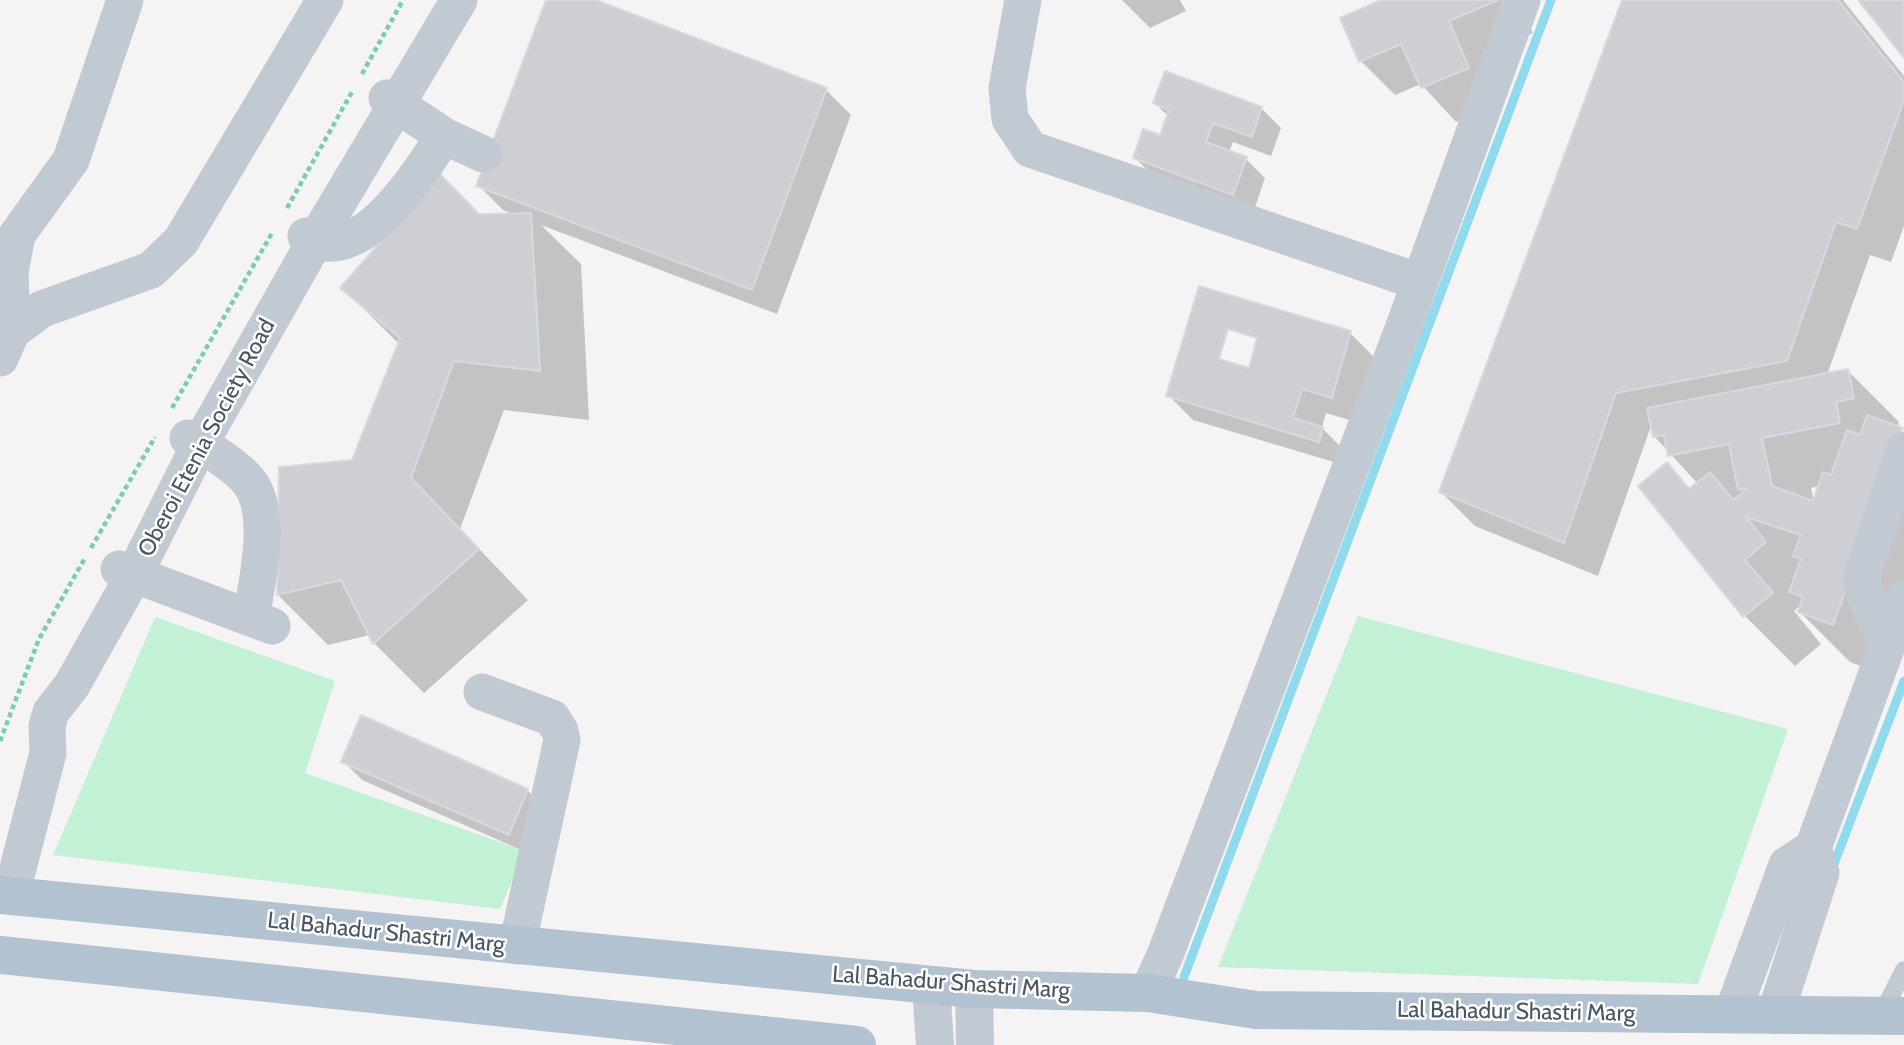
<!DOCTYPE html>
<style>
body{margin:0}
canvas{display:block;background:#f5f3f3}
</style>
<canvas width="1904" height="1045"></canvas>
<script>
const c = document.querySelector('canvas').getContext('2d');
c.lineJoin = 'round';
function paint(path, color) { c.fillStyle = color; c.fill(path, 'evenodd'); }
function trace(path, color, width, dash) { c.strokeStyle = color; c.lineWidth = width; c.lineCap = dash ? 'butt' : 'round'; c.setLineDash(dash || []); c.stroke(path); }
function label(font, color, halo, rows, align = 'center') {
  c.font = font + ' Cabin,sans-serif'; c.lineWidth = 5; c.setLineDash([]); c.textBaseline = 'middle'; c.strokeStyle = halo; c.fillStyle = color; for (const [text, x, y, turn = 0] of rows) {
    c.save(); c.translate(x, y); c.rotate((+turn || 0) * Math.PI / 180); c.textAlign = isNaN(turn) ? turn : align; if (halo) c.strokeText(text, 0, 0); c.fillText(text, 0, 0); c.restore();
  }
}
paint(new Path2D(`
 M 1358,616 L 1788,729 L 1698,984 L 1218,967 Z
 M 155,617 L 335,681 L 305,773 L 525,851 L 500,909 L 53,855 Z`), '#c3f1d5');
paint(new Path2D(`
 M 548,0 L 591,0 L 826,90 L 851,115 L 777,314 L 541,225 L 581,264 L 589,420 L 504,410 L 460,529 L 528,600 L 424,693 L 374,643 L 370,635 L 328,645 L 278,595 L 281,468 L 353,462 L 399,344 L 343,288 L 480,216 L 515,215 L 503,210 L 478,185 Z
 M 1122,0 L 1180,0 L 1186,11 L 1150,28 Z
 M 1385,0 L 1518,0 L 1533,33 L 1482,55 L 1502,102 L 1456,122 L 1421,84 L 1395,95 L 1361,61 Z
 M 1624,0 L 1843,0 L 1904,76 L 1904,226 L 1891,262 L 1870,255 L 1827,375 L 1848,371 L 1898,421 L 1899,429 L 1904,432 L 1904,615 L 1883,674 L 1850,662 L 1800,612 L 1802,604 L 1794,611 L 1821,644 L 1795,666 L 1745,616 L 1640,486 L 1666,464 L 1691,489 L 1698,484 L 1654,436 L 1652,423 L 1598,576 L 1475,526 L 1441,492 ZM 1820,486 L 1814,502 L 1811,488 Z
 M 1155,103 L 1261,108 L 1281,128 L 1271,156 L 1233,142 L 1229,152 L 1246,159 L 1265,178 L 1253,213 L 1154,177 L 1135,158 L 1161,137 L 1169,117 Z
 M 1350,333 L 1375,358 L 1356,422 L 1326,413 L 1322,428 L 1347,453 L 1344,465 L 1193,420 L 1168,395 Z
 M 362,718 L 528,791 L 547,810 L 528,853 L 362,780 L 343,761 Z`), '#0003');
trace(new Path2D(`
 M 1832,869 L 1904,681
 M 1184,977 L 1551,0`), '#90daee', 9);
const building = new Path2D(`
 M 546,0 L 596,0 L 827,88 L 752,290 L 476,186 Z
 M 1381,0 L 1498,0 L 1449,21 L 1469,68 L 1421,88 L 1401,44 L 1359,62 L 1340,18 Z
 M 1622,0 L 1838,0 L 1904,82 L 1904,100 L 1857,229 L 1836,222 L 1787,361 L 1616,393 L 1564,543 L 1439,492 Z
 M 1858,0 L 1904,0 L 1904,58 Z
 M 1165,71 L 1262,107 L 1252,137 L 1213,123 L 1206,142 L 1247,157 L 1233,195 L 1133,158 L 1143,129 L 1160,135 L 1169,110 L 1153,103 Z
 M 440,174 L 479,214 L 531,213 L 540,371 L 454,361 L 411,478 L 479,549 L 373,644 L 341,580 L 277,595 L 279,467 L 352,460 L 400,338 L 340,288 Z
 M 1199,286 L 1351,331 L 1332,398 L 1302,389 L 1293,418 L 1323,427 L 1319,442 L 1166,396 Z
 M 1228,329 L 1257,338 L 1249,368 L 1219,359 Z
 M 1848,369 L 1854,398 L 1836,402 L 1840,423 L 1762,438 L 1772,486 L 1813,501 L 1823,472 L 1831,475 L 1847,430 L 1860,435 L 1867,415 L 1903,428 L 1833,625 L 1798,612 L 1803,597 L 1789,592 L 1801,559 L 1793,556 L 1801,535 L 1746,517 L 1766,542 L 1745,560 L 1773,593 L 1743,617 L 1638,486 L 1667,462 L 1689,489 L 1710,472 L 1733,500 L 1748,488 L 1738,490 L 1729,444 L 1668,456 L 1664,435 L 1653,437 L 1647,408 Z
 M 361,715 L 528,789 L 509,835 L 341,762 Z`);
paint(building, '#cdcfd5');
trace(building, '#d7d9de', 2);
trace(new Path2D(`
 M 362,74 L 403,0
 M 287,208 L 353,90
 M 172,408 L 272,233
 M 91,548 L 155,437
 M 0,741 L 39,639 L 85,558`), '#7ad0a6', 4.5, [5, 3.5]);
trace(new Path2D(`
 M 1882,1014 L 1904,970`), '#c1cad2', 18);
trace(new Path2D(`
 M 1023,0 L 1007,88 L 1010,119 L 1030,149 L 1420,282
 M 444,136 L 483,154
 M 306,236 C 361,270 419,173 444,136 L 387,98
 M 12,331 L 42,309 L 151,270 L 181,241 L 325,0
 M 0,358 L 12,331 L 10,272 L 17,235 L 71,160 L 125,0
 M 188,438 C 207,448 241,468 252,486 C 272,518 257,583 251,618
 M 119,569 L 272,626
 M 1887,646 L 1863,590 L 1862,576 L 1904,451
 M 482,692 L 552,718 L 560,731 L 562,740 L 517,946
 M 11,895 L 48,753 L 47,726 L 51,712 L 72,685 L 134,575 L 200,444 L 315,241 L 459,0
 M 1148,993 L 1165,955 L 1405,324 L 1522,0
 M 1732,1014 L 1787,865 L 1813,848 L 1904,599
 M 1775,1015 L 1821,873 L 1813,848`), '#c1cad2', 37);
trace(new Path2D(`
 M 931,986 L 935,1045
 M 974,989 L 975,1045`), '#c1cad2', 38);
trace(new Path2D(`
 M 0,895 L 974,989 L 1148,993 L 1256,1010 L 1904,1016
 M 0,955 L 857,1045`), '#b3c2d1', 38);
label('23px', '#4a5661', '#fff', [
 ["Oberoi Etenia Society Road",207,438,-62],
 ["Lal Bahadur Shastri Marg",386,933,6],
 ["Lal Bahadur Shastri Marg",951,983,4],
 ["Lal Bahadur Shastri Marg",1516,1012,1]
]);
</script>
